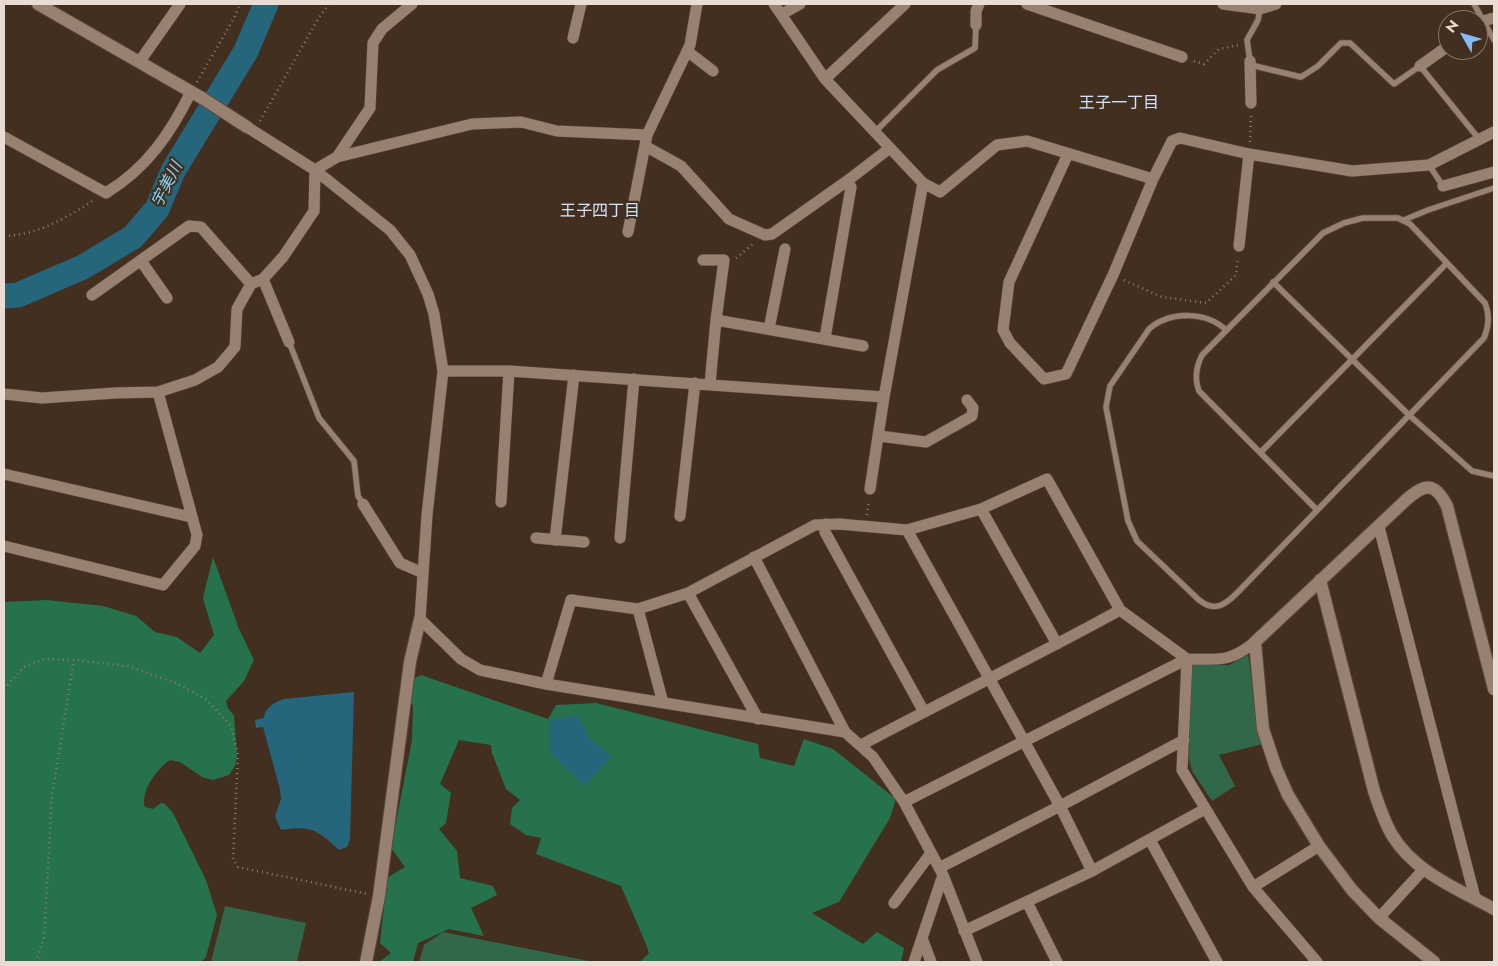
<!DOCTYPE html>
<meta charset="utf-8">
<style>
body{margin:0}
#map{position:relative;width:1498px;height:966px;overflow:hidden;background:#422f20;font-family:Jost,sans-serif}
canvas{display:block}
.frame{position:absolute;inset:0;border:5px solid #e9ddd3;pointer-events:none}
.north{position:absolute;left:1438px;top:10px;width:50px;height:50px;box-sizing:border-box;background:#422f20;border:1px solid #857568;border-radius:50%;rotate:308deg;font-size:14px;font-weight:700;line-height:20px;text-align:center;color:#e9ddd3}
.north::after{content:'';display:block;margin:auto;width:18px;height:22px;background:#84bcfb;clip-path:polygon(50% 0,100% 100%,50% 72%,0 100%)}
</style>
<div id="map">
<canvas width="1498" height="966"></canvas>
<div class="frame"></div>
<div class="north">N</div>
</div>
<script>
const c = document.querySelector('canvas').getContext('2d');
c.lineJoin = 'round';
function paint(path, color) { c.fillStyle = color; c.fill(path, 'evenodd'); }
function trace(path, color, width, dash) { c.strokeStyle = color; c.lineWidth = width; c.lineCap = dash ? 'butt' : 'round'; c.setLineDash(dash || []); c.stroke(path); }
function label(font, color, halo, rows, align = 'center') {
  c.font = font + ' Jost,"Noto Sans JP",sans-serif'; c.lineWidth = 4.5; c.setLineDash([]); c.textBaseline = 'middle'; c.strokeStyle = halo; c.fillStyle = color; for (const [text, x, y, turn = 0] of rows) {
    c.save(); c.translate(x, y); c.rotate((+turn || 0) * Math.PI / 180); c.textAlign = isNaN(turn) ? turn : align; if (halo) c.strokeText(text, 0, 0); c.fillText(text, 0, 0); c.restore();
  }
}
paint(new Path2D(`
 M 1248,655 L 1262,744 L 1219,755 L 1235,786 L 1212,801 L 1192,771 L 1189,759 L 1191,664 L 1229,665 Z
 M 225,906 L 306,923 L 297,962 L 211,962 Z
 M 443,932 L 594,962 L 419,962 L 424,945 Z`), '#32684a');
paint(new Path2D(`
 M 213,557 L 239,629 L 254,660 L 244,681 L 226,701 L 228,708 L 234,716 L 237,757 L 235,766 L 229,775 L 213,780 L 202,777 L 180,762 L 170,760 C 157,769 140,791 145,807 L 153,809 L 161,803 L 165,804 L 173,813 L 206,880 L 217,915 L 206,957 L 201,962 L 4,962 L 4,602 L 47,600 L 103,606 L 136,616 L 155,632 L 177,637 L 200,653 L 214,635 L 203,598 Z
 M 421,675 L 548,719 L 556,705 L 596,703 L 758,744 L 760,758 L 794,766 L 804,739 L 833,749 L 896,799 L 890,818 L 839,902 L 812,913 L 863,944 L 877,932 L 904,948 L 901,962 L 640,962 L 649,953 L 646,944 L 621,886 L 536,854 L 541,838 L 526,835 L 510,824 L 512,808 L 520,800 L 506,789 L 492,753 L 491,745 L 459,740 L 440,784 L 451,793 L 446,823 L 439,829 L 457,851 L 460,878 L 493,886 L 497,895 L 471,908 L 484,936 L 449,929 L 418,943 L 413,962 L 379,962 L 391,953 L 380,943 L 387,878 L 405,867 L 391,848 L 412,740 L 413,706 L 402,684 Z`), '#26724c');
paint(new Path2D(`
 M 354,692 L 350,840 L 347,847 L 339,850 C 318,830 311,825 281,830 L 275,816 L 281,799 L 280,789 L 263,727 L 256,728 L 255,720 L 264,718 C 264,708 275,702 284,699 Z
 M 578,715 L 589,738 L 611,756 L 585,786 L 549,752 L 549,720 Z`), '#26667c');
trace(new Path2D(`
 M 4,296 L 18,295 L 83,267 L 133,237 L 157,209 L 173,171 L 246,51 L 266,4`), '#26667c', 25);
const service = new Path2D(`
 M 1474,4 L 1494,40
 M 1260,9 L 1258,20 L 1247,40 L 1250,61 L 1255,66 L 1301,77 L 1318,66 L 1341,43 L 1350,43 L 1394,84 L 1420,66 L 1479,139
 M 876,131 L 937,70 L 975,48 L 976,25
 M 1429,165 L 1443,186
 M 1404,220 L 1428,210 L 1494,188
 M 1273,282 L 1409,415 L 1472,471 L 1494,476
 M 1226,330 C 1206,311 1170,311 1149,329 L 1110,386 L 1106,407 L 1128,521 L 1137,541 L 1199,600 C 1214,612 1224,606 1237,593 L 1484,338 C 1489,326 1490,315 1485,303 L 1410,224 L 1398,218 L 1363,218 L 1344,223 L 1323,233 L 1202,355 C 1196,367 1194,378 1199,391 L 1317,510
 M 289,342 L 319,418 L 354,461 L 358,496 L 363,504
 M 1261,452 L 1447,263`);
const minor = new Path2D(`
 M 774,4 L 825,79 L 923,183 L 940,192 L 997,145 L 1027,141 L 1153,179
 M 1027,4 L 1182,57
 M 1223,4 L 1260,9 L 1276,4
 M 782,14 L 800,4
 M 976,25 L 976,11 L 979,4
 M 1478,25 L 1483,21 L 1494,18
 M 573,38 L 581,4
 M 687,51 L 713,71
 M 140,61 L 180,4
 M 1250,61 L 1251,103
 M 1420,66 L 1448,46
 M 825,79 L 905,4
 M 247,127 L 315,170 L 390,230 L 410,255 L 428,294 L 434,314 L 443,371 L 427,515 L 420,619 L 461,659 L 480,670 L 546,684 L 845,732
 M 4,137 L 106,193 C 147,168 170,134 191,92
 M 645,146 L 681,166 L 729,219 L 765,235 L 772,234 L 847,181 L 890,148
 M 1068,154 L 1009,282 L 1003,330 L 1010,343 L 1044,379 L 1066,374 L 1113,275 L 1153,179 L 1172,141 L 1180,138 L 1249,154 L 1352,171 L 1429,165 L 1494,132
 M 337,157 L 370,108 L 373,43 L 382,29 L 412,4
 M 1443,186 L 1494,172
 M 628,232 L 647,135 L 690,45 L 697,4
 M 1239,246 L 1249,154
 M 703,260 L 724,260 L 716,320 L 710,384
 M 141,261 L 167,298
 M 263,279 L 289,342
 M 92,295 L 189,226 L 201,227 L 251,284
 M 716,320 L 863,346
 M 769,329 L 785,249
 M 825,338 L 851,187 L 847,181
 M 443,371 L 509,371 L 884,397 L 923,183
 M 4,394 L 42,398 L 115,393 L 158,392 L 195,380 L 218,367 L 235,347 L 237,309 L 251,284 L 263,279 L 283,257 L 314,211 L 315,170 L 337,157 L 472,124 L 521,122 L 557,131 L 647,135
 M 879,436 L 926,442 L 972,416 L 973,408 L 967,400
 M 4,474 L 191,517
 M 870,489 L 884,397
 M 501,502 L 509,371
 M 363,504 L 400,563 L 423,573
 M 981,509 L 1057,644
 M 680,516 L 695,383
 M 826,524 L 825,532 L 924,712
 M 1379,527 L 1475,898
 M 907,530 L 1060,806 L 1092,871
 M 536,538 L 584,542
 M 620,538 L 634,379
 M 555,540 L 574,375
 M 4,546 L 163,585 L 195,546 L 197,535 L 158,392
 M 754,557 L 845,732 L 873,757 L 904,802 L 943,875 L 977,962
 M 688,593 L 758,719
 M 638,609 L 663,703
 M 1187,659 L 1182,770 L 1253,887 L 1317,962
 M 546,684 L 571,600 L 638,609 L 688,593 L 815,525 L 839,524 L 907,530 L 981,509 L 1047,479 L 1120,610 L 1187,659
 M 861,745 C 947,699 1035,657 1120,610
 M 904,802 L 1187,659 C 1219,659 1229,663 1255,642
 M 1150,840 L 1217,962
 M 939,868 L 1060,806 L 1184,740
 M 1253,887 L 1319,846
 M 1027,902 L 1057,962
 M 894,903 L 931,853
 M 1379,918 L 1424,869
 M 964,931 L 1092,871 L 1205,809
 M 922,938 L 931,962
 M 914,962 L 943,875`);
const tertiary = new Path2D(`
 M 38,4 L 202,98 L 247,127
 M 1320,580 L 1374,791 C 1379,806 1384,821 1392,835 C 1414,872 1458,889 1494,909
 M 366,962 L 379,896 L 410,662 L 420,619
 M 1434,962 L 1379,918 L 1352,890 L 1319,846 L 1288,795 L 1276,768 L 1263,729 L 1255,642 L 1406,500 C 1425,483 1435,482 1447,506 L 1494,689`);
trace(service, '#5a4a3e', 7);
trace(minor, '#5a4a3e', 12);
trace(tertiary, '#5a4a3e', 14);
trace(new Path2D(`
 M 1194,61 L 1204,64 L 1219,49 L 1239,45
 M 197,82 L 233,20 L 240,4
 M 260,121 L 318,19 L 329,4
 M 1250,142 L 1251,115
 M 4,236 C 38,235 66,218 94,200
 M 736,258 L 753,244
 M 1124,280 L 1162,297 L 1206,303 L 1236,275 L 1238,257
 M 867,515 L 869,500
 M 4,689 L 24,667 L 45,659 L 74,660 L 128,666 L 178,684 L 207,700 L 231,726 L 238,755 L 233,859 L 238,867 L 368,894
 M 36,962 L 44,938 L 52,795 L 74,660`), '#8e7e72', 2.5, [1, 4]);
trace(service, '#988170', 5.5);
trace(minor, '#988170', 11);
trace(tertiary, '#988170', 12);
label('16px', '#cee3fb', '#422f20', [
 ["王子一丁目",1119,104],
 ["王子四丁目",600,212]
]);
label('italic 16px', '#87d9f8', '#422f20', [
 ["宇美川",168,185,-63]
]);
</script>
